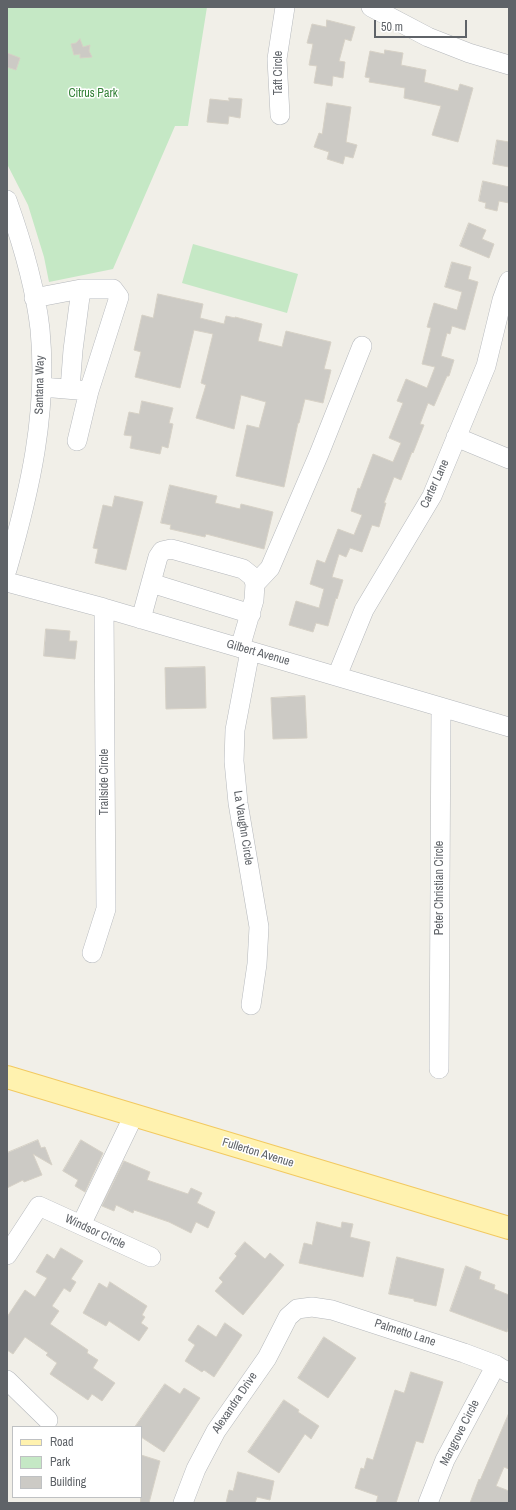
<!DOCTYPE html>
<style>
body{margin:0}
#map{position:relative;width:516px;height:1510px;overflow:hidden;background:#f1efe8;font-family:"Archivo Narrow",sans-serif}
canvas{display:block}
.frame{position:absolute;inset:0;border:8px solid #5f6368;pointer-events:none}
.legend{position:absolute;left:12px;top:1426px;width:130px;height:72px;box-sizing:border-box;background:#fff;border:1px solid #bfc1c3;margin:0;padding:5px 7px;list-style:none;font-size:12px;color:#5f6368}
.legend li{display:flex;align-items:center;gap:8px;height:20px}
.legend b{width:20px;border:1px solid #bfc1c3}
.scale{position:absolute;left:374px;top:20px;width:93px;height:18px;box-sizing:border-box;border:2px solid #5f6368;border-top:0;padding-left:5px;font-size:12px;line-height:14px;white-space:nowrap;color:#5f6368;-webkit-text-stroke:3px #fff;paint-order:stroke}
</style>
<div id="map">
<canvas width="516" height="1510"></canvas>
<div class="frame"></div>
<ul class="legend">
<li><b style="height:5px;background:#fff2af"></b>Road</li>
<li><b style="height:11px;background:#c5e8c5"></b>Park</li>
<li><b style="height:11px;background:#cccac5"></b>Building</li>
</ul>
<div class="scale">50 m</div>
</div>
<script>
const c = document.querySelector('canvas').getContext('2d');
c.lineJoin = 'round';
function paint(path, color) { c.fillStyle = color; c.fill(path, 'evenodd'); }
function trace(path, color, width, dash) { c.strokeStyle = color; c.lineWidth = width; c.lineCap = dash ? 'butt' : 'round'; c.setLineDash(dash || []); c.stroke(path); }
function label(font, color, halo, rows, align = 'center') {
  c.font = font + ' "Archivo Narrow",sans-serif'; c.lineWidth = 3; c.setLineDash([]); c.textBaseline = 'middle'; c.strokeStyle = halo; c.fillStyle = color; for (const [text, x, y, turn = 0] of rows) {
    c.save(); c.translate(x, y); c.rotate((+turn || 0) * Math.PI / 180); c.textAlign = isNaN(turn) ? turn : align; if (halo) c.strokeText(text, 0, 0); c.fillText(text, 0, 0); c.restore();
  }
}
paint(new Path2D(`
 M 7,7 L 207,7 L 188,126 L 175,126 L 113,269 L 49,282 L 44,257 L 28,205 L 7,164 Z
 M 193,244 L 298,274 L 287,313 L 182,283 Z`), '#c5e8c5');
const building = new Path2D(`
 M 327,20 L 355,27 L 351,41 L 345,39 L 339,61 L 345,62 L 343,78 L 333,76 L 332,86 L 314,83 L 317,66 L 309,65 L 313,44 L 307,43 L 312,24 L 326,27 Z
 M 80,39 L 83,47 L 90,45 L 89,51 L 92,57 L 80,58 L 80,54 L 74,55 L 71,44 L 76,43 Z
 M 385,50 L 403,53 L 401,65 L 426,70 L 424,82 L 458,91 L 460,84 L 473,88 L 458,142 L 432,135 L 441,106 L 404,98 L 405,88 L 369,82 L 370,78 L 365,77 L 370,51 L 384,54 Z
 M 7,53 L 20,58 L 16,70 L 7,67 Z
 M 229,98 L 242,99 L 240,118 L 229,116 L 228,124 L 207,122 L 210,99 L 229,101 Z
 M 327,103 L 351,107 L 346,142 L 357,145 L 353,158 L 345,156 L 343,164 L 327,159 L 329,152 L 314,147 L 319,133 L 322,134 Z
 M 497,140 L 509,142 L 509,167 L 493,164 Z
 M 483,181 L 509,187 L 509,203 L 499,201 L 497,211 L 485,208 L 486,203 L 479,201 Z
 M 469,223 L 486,230 L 482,239 L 494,244 L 489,258 L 460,246 Z
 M 452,262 L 471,267 L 468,279 L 478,282 L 465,330 L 452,326 L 450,334 L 447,333 L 441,356 L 454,360 L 449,376 L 447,376 L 434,406 L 428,403 L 420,424 L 424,425 L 413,453 L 412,452 L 401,480 L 394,477 L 384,503 L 386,503 L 379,527 L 372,525 L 362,552 L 350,548 L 346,557 L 339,554 L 332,577 L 343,580 L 337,599 L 336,598 L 328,626 L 316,623 L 313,632 L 289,625 L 296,601 L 319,608 L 324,589 L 310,584 L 317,560 L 325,563 L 338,529 L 354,535 L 362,515 L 351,511 L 358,488 L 360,489 L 373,454 L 393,462 L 401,443 L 389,438 L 403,403 L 397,401 L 406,379 L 427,388 L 435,367 L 422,364 L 431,328 L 427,327 L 434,303 L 457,310 L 462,292 L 445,287 Z
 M 158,294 L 203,304 L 200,318 L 224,324 L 226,316 L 235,318 L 235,317 L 262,324 L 258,341 L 282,347 L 286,331 L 331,342 L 324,369 L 331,370 L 323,403 L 305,399 L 299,423 L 298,423 L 284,487 L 236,476 L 247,425 L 259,428 L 266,402 L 241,395 L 234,429 L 196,418 L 206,385 L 201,383 L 213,334 L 194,330 L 180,388 L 135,377 L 141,352 L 134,350 L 142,315 L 153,318 Z
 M 142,401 L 173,408 L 169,423 L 173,424 L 168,448 L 162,446 L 160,454 L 130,448 L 132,436 L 124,435 L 129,412 L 139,414 Z
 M 170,485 L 217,496 L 215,503 L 240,509 L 241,504 L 273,512 L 264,549 L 206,534 L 205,537 L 170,529 L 171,525 L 161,523 Z
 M 115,496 L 143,502 L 126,570 L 95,563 L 98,549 L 93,548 L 103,505 L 112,507 Z
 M 46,629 L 70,631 L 69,641 L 77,641 L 75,659 L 44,656 Z
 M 205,667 L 206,708 L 166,709 L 165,668 Z
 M 305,696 L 307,738 L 273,739 L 271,698 Z
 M 38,1140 L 41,1148 L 45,1147 L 52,1165 L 33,1154 L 42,1175 L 24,1182 L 23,1180 L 7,1188 L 7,1153 Z
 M 81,1140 L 103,1153 L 85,1192 L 75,1186 L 78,1180 L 63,1171 Z
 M 124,1161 L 150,1172 L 147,1180 L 188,1194 L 191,1188 L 202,1193 L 197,1203 L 215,1212 L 208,1228 L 196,1222 L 191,1233 L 169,1222 L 134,1210 L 133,1213 L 116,1205 L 114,1211 L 102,1206 Z
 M 317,1222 L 341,1228 L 342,1222 L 353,1224 L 350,1237 L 370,1242 L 363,1277 L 299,1263 L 304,1243 L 312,1245 Z
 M 245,1242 L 265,1259 L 270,1253 L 284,1265 L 243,1315 L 215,1291 L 223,1282 L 219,1278 L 237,1256 L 235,1254 Z
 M 61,1248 L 83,1261 L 71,1279 L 76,1282 L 70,1292 L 64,1288 L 52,1306 L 59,1311 L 50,1324 L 88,1350 L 87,1353 L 98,1360 L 93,1368 L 115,1383 L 102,1401 L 92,1394 L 88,1400 L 50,1374 L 57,1363 L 46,1355 L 48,1353 L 25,1337 L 13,1354 L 7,1350 L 7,1317 L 25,1290 L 35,1297 L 47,1278 L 36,1272 L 47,1254 L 54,1259 Z
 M 397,1257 L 444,1269 L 436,1306 L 414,1301 L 414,1299 L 389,1294 Z
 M 466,1266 L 481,1272 L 479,1279 L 495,1285 L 494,1289 L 509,1295 L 509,1325 L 507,1332 L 450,1311 Z
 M 110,1282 L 147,1306 L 142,1315 L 145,1317 L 141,1323 L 148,1328 L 139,1341 L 109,1321 L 106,1326 L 83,1313 L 99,1283 L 107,1288 Z
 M 225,1323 L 242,1335 L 214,1377 L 204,1370 L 202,1372 L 185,1361 L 195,1345 L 188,1340 L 198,1325 L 216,1337 Z
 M 324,1337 L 356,1358 L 328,1398 L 298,1378 Z
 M 411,1372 L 443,1382 L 423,1443 L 416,1441 L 396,1503 L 376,1503 L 378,1496 L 355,1488 L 361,1468 L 364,1469 L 367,1458 L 373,1460 L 395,1390 L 404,1393 Z
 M 165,1384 L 180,1394 L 184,1388 L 200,1398 L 164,1452 L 141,1437 L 141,1427 L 135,1427 Z
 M 284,1400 L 299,1410 L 298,1412 L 319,1426 L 311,1439 L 305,1434 L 279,1473 L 248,1452 Z
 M 509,1413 L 509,1469 L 504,1467 L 496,1486 L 509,1491 L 509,1503 L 470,1503 L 479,1479 L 480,1480 Z
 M 141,1455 L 160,1461 L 149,1503 L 141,1503 Z
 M 238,1472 L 274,1481 L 270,1500 L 257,1497 L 255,1503 L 226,1503 L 229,1490 L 233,1491 Z`);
paint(building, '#cccac5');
trace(building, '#d6d1c6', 1);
const minor = new Path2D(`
 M 371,7 L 428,37 L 469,53 L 509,65
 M 280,115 L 277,59 L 285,7
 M 7,200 C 22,242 35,285 40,329 C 48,413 30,490 7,570
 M 34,298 L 81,289 L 73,350 L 70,389
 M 42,387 L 89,391 L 119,297 L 113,289 L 81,289
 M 456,437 L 509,459
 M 77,441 L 89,391
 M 7,582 L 104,608 L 509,727
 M 151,583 L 251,614
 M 255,584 L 270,568 L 319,454 L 362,346
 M 141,619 L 158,557 L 162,551 L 171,549 L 175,550 L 243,569 L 253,577 L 255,584 L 254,600 L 240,648
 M 250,651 L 235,730 L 234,761 L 238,803 L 259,927 L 257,964 L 251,1005
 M 337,676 L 364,610 L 432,496 L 486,366 L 502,300 L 509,281
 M 92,953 L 106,909 L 104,608
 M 439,1069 L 441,707
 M 81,1225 L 134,1115
 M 7,1255 L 39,1206 L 151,1257
 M 7,1380 L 48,1420
 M 183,1503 L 196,1469 L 216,1431 L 267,1358 L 288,1317 L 297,1309 L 312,1307 L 332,1310 L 464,1353 L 496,1365 L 509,1373
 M 428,1503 L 445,1460 L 496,1365`);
const major = new Path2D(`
 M 7,1077 L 509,1228`);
trace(minor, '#b5b8bc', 20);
trace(major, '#f2c960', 24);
trace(minor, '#fff', 19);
trace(major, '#fff2af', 22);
label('12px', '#5f6368', '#fff', [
 ["Taft Circle",279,73,-90],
 ["Santana Way",40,385,-89],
 ["Carter Lane",435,484,-65],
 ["Gilbert Avenue",258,653,16],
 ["Trailside Circle",105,782,-90],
 ["La Vaughn Circle",243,828,81],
 ["Peter Christian Circle",440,888,-90],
 ["Fullerton Avenue",258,1153,17],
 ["Windsor Circle",95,1232,25],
 ["Palmetto Lane",405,1333,18],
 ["Alexandra Drive",235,1403,-56],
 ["Mangrove Circle",460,1433,-63]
]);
label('12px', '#348238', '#fff', [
 ["Citrus Park",93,94]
]);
</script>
